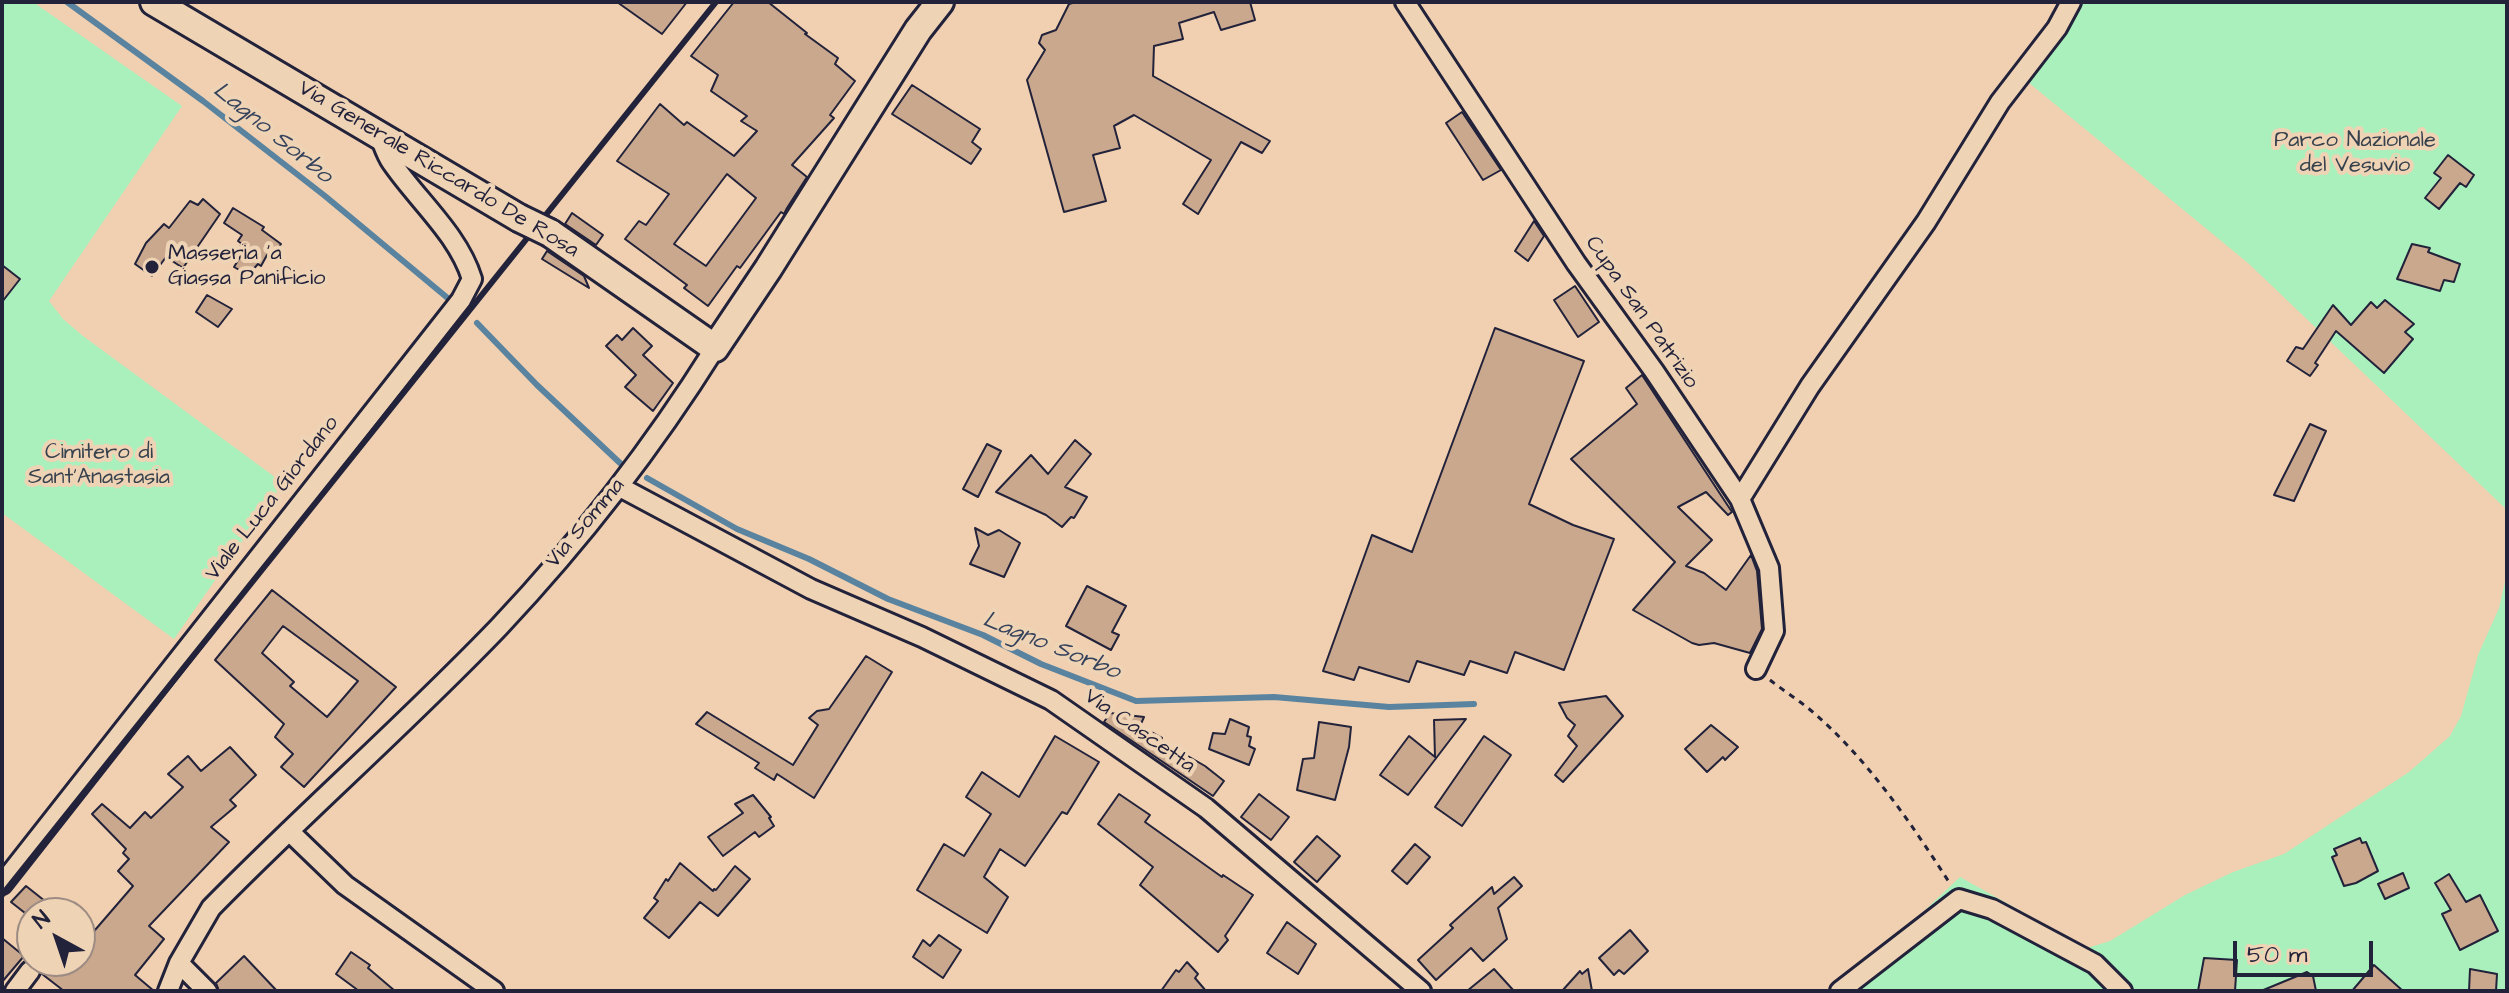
<!DOCTYPE html>
<style>
body{margin:0}
#map{position:relative;width:2509px;height:993px;overflow:hidden;background:#f0d0b0;font-family:"Architects Daughter",sans-serif}
canvas{display:block}
.frame{position:absolute;inset:0;border:4px solid #22223b;pointer-events:none}
.north{position:absolute;left:16px;top:897px;width:80px;height:80px;box-sizing:border-box;background:#efd3b5;border:2px solid #9d8c84;border-radius:50%;rotate:320deg;font-size:22px;font-weight:700;line-height:32px;text-align:center;color:#22223b}
.north::after{content:'';display:block;margin:auto;width:28px;height:36px;background:#22223b;clip-path:polygon(50% 0,100% 100%,50% 72%,0 100%)}
.scale{position:absolute;left:2233px;top:941px;width:140px;height:36px;box-sizing:border-box;border:4px solid #22223b;border-top:0;padding-left:10px;font-size:24px;line-height:28px;white-space:nowrap;color:#22223b;-webkit-text-stroke:6px #efd3b5;paint-order:stroke}
</style>
<div id="map">
<canvas width="2509" height="993"></canvas>
<div class="frame"></div>
<div class="north">N</div>
<div class="scale">50 m</div>
</div>
<script>
const c = document.querySelector('canvas').getContext('2d');
c.lineJoin = 'round';
function paint(path, color) { c.fillStyle = color; c.fill(path, 'evenodd'); }
function trace(path, color, width, dash) { c.strokeStyle = color; c.lineWidth = width; c.lineCap = dash ? 'butt' : 'round'; c.setLineDash(dash || []); c.stroke(path); }
function label(font, color, halo, rows, align = 'center') {
  c.font = font + ' "Architects Daughter",sans-serif'; c.lineWidth = 8; c.setLineDash([]); c.textBaseline = 'middle'; c.strokeStyle = halo; c.fillStyle = color; for (const [text, x, y, turn = 0] of rows) {
    c.save(); c.translate(x, y); c.rotate((+turn || 0) * Math.PI / 180); c.textAlign = isNaN(turn) ? turn : align; if (halo) c.strokeText(text, 0, 0); c.fillText(text, 0, 0); c.restore();
  }
}
paint(new Path2D(`
 M 2,2 L 33,2 L 182,106 L 49,301 L 63,319 L 83,336 L 283,483 L 174,639 L 2,513 Z
 M 2068,2 L 2507,2 L 2507,510 L 2248,263 L 2023,78 Z
 M 2507,573 L 2507,991 L 1829,991 L 1883,950 L 1960,877 L 2087,948 L 2110,941 L 2185,895 L 2233,872 L 2284,854 L 2409,772 L 2450,736 L 2461,716 L 2478,655 L 2499,608 Z`), '#aaf0bc');
trace(new Path2D(`
 M 67,2 L 203,101 L 325,196 L 450,300
 M 477,323 L 537,385 L 620,463
 M 647,478 L 737,529 L 809,559 L 888,599 L 983,635 L 1041,664 L 1136,701 L 1274,697 L 1389,707 L 1474,704`), '#5a839f', 6);
const building = new Path2D(`
 M 617,2 L 687,2 L 662,34 Z
 M 734,2 L 768,2 L 807,33 L 805,34 L 838,58 L 835,64 L 855,81 L 830,115 L 834,118 L 792,165 L 807,177 L 787,208 L 784,214 L 781,212 L 740,268 L 737,266 L 708,306 L 684,288 L 687,285 L 625,239 L 639,221 L 646,225 L 669,194 L 617,161 L 660,104 L 684,125 L 687,122 L 734,156 L 757,131 L 741,121 L 747,116 L 711,91 L 718,75 L 691,56 ZM 727,174 L 756,198 L 706,266 L 674,244 Z
 M 1076,2 L 1250,2 L 1255,20 L 1221,30 L 1214,12 L 1179,23 L 1183,39 L 1154,46 L 1153,76 L 1270,141 L 1262,153 L 1241,142 L 1198,214 L 1183,204 L 1211,160 L 1134,115 L 1114,126 L 1120,148 L 1093,155 L 1106,201 L 1064,212 L 1027,80 L 1045,50 L 1039,43 L 1042,35 L 1056,30 L 1069,4 Z
 M 912,85 L 980,129 L 972,142 L 981,149 L 971,164 L 892,114 Z
 M 1462,112 L 1501,170 L 1483,180 L 1446,123 Z
 M 2448,155 L 2474,175 L 2466,187 L 2460,183 L 2439,209 L 2425,198 L 2441,178 L 2434,173 Z
 M 203,199 L 220,214 L 183,268 L 166,257 L 152,276 L 135,264 L 146,243 L 164,224 L 169,228 L 190,201 L 198,205 Z
 M 233,208 L 264,227 L 262,230 L 281,244 L 272,257 L 267,255 L 261,266 L 258,264 L 248,275 L 234,267 L 242,254 L 237,251 L 242,244 L 238,241 L 242,235 L 224,223 Z
 M 572,213 L 603,235 L 596,245 L 565,224 Z
 M 1534,221 L 1544,236 L 1528,261 L 1515,251 Z
 M 2412,244 L 2430,248 L 2428,252 L 2460,264 L 2454,282 L 2444,280 L 2440,291 L 2397,279 Z
 M 547,251 L 584,276 L 589,288 L 542,259 Z
 M 2,265 L 20,279 L 2,302 Z
 M 1575,286 L 1599,322 L 1578,337 L 1554,300 Z
 M 207,295 L 232,309 L 218,327 L 196,312 Z
 M 2385,300 L 2414,324 L 2405,332 L 2413,339 L 2384,373 L 2336,331 L 2315,363 L 2318,365 L 2310,376 L 2287,361 L 2296,347 L 2303,349 L 2333,305 L 2351,325 L 2371,302 L 2377,308 Z
 M 633,328 L 652,346 L 643,355 L 673,383 L 653,411 L 625,387 L 636,375 L 606,346 L 617,335 L 622,340 Z
 M 1495,328 L 1584,361 L 1529,504 L 1573,525 L 1614,539 L 1564,670 L 1515,652 L 1507,673 L 1470,661 L 1464,675 L 1417,661 L 1409,682 L 1359,667 L 1354,680 L 1323,671 L 1372,535 L 1412,552 Z
 M 1642,375 L 1732,512 L 1728,515 L 1706,492 L 1678,507 L 1712,540 L 1686,566 L 1704,573 L 1726,590 L 1751,555 L 1757,571 L 1762,629 L 1750,653 L 1714,643 L 1699,645 L 1692,643 L 1633,610 L 1675,562 L 1571,459 L 1637,404 L 1626,388 Z
 M 2310,424 L 2326,431 L 2294,501 L 2274,495 Z
 M 1075,440 L 1091,454 L 1065,487 L 1087,497 L 1074,518 L 1071,517 L 1062,527 L 1046,515 L 996,492 L 1031,455 L 1048,474 Z
 M 987,444 L 1001,451 L 978,497 L 963,489 Z
 M 975,528 L 988,535 L 999,530 L 1020,543 L 1004,577 L 970,564 L 979,546 Z
 M 1087,586 L 1126,606 L 1112,632 L 1119,635 L 1111,650 L 1066,626 Z
 M 272,590 L 396,687 L 304,787 L 281,767 L 293,754 L 275,737 L 284,724 L 215,660 ZM 283,626 L 358,681 L 327,717 L 290,686 L 294,682 L 262,653 Z
 M 866,656 L 892,672 L 814,798 L 777,774 L 774,780 L 755,768 L 759,763 L 696,724 L 707,712 L 793,765 L 818,725 L 809,718 L 817,711 L 829,709 Z
 M 1606,696 L 1623,716 L 1563,782 L 1555,775 L 1577,746 L 1568,736 L 1575,725 L 1567,718 L 1559,703 Z
 M 1110,713 L 1144,717 L 1140,726 L 1162,738 L 1160,740 L 1205,766 L 1224,781 L 1213,796 L 1104,722 Z
 M 1230,719 L 1249,727 L 1247,736 L 1251,737 L 1249,746 L 1255,749 L 1249,765 L 1209,749 L 1213,733 L 1225,734 Z
 M 1466,719 L 1408,795 L 1380,775 L 1409,736 L 1435,757 L 1434,720 Z
 M 1319,722 L 1351,727 L 1349,747 L 1335,800 L 1297,790 L 1303,759 L 1314,758 Z
 M 1711,725 L 1738,747 L 1725,760 L 1723,757 L 1707,772 L 1685,749 Z
 M 1055,736 L 1099,762 L 1067,814 L 1062,812 L 1025,866 L 1000,849 L 984,877 L 1008,897 L 987,933 L 917,890 L 944,844 L 964,856 L 991,814 L 966,797 L 982,772 L 1019,797 Z
 M 1484,736 L 1511,755 L 1462,826 L 1435,807 Z
 M 230,747 L 256,775 L 230,800 L 236,806 L 211,827 L 229,842 L 149,926 L 164,939 L 135,975 L 154,991 L 64,991 L 42,974 L 41,967 L 36,961 L 80,961 L 80,930 L 89,937 L 133,886 L 118,871 L 129,859 L 123,853 L 126,849 L 92,814 L 102,804 L 130,828 L 145,812 L 151,818 L 183,787 L 168,774 L 188,756 L 201,771 Z
 M 1119,794 L 1150,815 L 1145,822 L 1222,877 L 1223,875 L 1253,895 L 1225,936 L 1228,940 L 1218,952 L 1140,885 L 1153,867 L 1098,824 Z
 M 1259,794 L 1289,817 L 1271,840 L 1241,817 Z
 M 753,795 L 771,817 L 769,818 L 774,826 L 759,837 L 755,832 L 723,856 L 708,837 L 743,813 L 735,804 Z
 M 1317,836 L 1340,856 L 1317,882 L 1294,862 Z
 M 2360,838 L 2362,843 L 2366,842 L 2378,871 L 2356,883 L 2344,886 L 2332,857 L 2337,855 L 2334,849 Z
 M 1415,844 L 1430,857 L 1407,884 L 1392,871 Z
 M 680,863 L 713,891 L 714,889 L 716,890 L 735,866 L 750,879 L 718,916 L 700,902 L 669,938 L 644,918 L 658,901 L 654,898 L 666,879 L 668,881 Z
 M 2403,873 L 2409,888 L 2385,899 L 2378,884 Z
 M 2449,874 L 2466,902 L 2480,895 L 2498,931 L 2460,950 L 2442,914 L 2451,910 L 2435,883 Z
 M 1514,877 L 1522,886 L 1498,908 L 1507,939 L 1483,961 L 1471,948 L 1436,980 L 1418,960 L 1453,928 L 1450,925 L 1492,887 L 1494,894 Z
 M 26,886 L 60,913 L 25,913 L 11,902 Z
 M 1287,922 L 1316,944 L 1298,974 L 1267,953 Z
 M 1630,930 L 1648,951 L 1624,974 L 1619,970 L 1614,975 L 1599,958 Z
 M 939,935 L 961,950 L 943,978 L 913,957 L 923,940 L 930,946 Z
 M 2,938 L 24,956 L 2,982 Z
 M 351,952 L 370,965 L 368,968 L 395,991 L 359,991 L 336,974 Z
 M 244,956 L 277,991 L 219,991 L 216,983 Z
 M 2204,958 L 2237,960 L 2235,991 L 2198,991 Z
 M 1187,962 L 1198,974 L 1195,978 L 1206,991 L 1161,991 L 1176,970 L 1179,972 Z
 M 2374,965 L 2403,991 L 2352,991 Z
 M 1494,969 L 1514,991 L 1467,991 Z
 M 1588,969 L 1592,991 L 1562,991 L 1580,971 L 1582,974 Z
 M 2470,969 L 2497,974 L 2496,991 L 2469,991 Z
 M 2307,972 L 2313,976 L 2316,991 L 2261,991 Z`);
paint(building, '#caa88e');
trace(building, '#22223b', 2);
const minor = new Path2D(`
 M 1405,2 L 1576,263 L 1654,371 L 1740,499 L 1769,568 L 1774,631 L 1756,669
 M 620,487 L 811,589 L 922,637 L 1051,700 L 1206,808 L 1421,991
 M 1740,499 L 1810,386 L 1926,222 L 2000,102 L 2057,28 L 2071,2
 M 289,831 L 345,885 L 494,991
 M 2,884 L 461,300 L 472,279 C 458,234 418,201 392,163 C 386,155 383,144 379,134
 M 179,963 L 207,991
 M 15,991 L 30,971
 M 168,991 L 179,963 L 211,908 C 305,812 406,724 499,627 C 580,541 653,447 715,348
 M 1840,991 L 1959,899 L 1992,909 L 2095,964 L 2122,991`);
const secondary = new Path2D(`
 M 154,2 L 519,218
 M 550,233 L 715,348 L 768,269 L 918,30 L 940,2`);
trace(minor, '#22223b', 24);
trace(secondary, '#22223b', 32);
trace(new Path2D(`
 M 1770,680 C 1784,691 1800,701 1814,713 C 1868,760 1911,823 1949,882`), '#22223b', 3, [6, 6]);
trace(minor, '#efd3b5', 18);
trace(secondary, '#efd3b5', 26);
trace(new Path2D(`
 M 2,895 L 716,2`), '#22223b', 6);
const secondaryBridge = new Path2D(`
 M 519,218 L 550,233`);
trace(secondaryBridge, '#22223b', 32, []);
trace(secondaryBridge, '#efd3b5', 26);
for (const [x, y, r, color] of [
 [152,267,8,"#22223b"]
]) { const dot = new Path2D(); dot.arc(x, y, r, 0, 2 * Math.PI); c.fillStyle = color; c.fill(dot); trace(dot, '#efd3b5', 3); }
label('22px', '#36414e', '#efd3b5', [
 ["Parco Nazionale",2355,141],
 ["del Vesuvio",2355,166],
 ["Cimitero di",99,453],
 ["Sant'Anastasia",99,478]
]);
label('22px', '#22223b', '#efd3b5', [
 ["Via Generale Riccardo De Rosa",438,170,31],
 ["Cupa San Patrizio",1641,313,55],
 ["Viale Luca Giordano",273,499,-52],
 ["Via Somma",586,524,-50],
 ["Via Cascetta",1139,732,35]
]);
label('22px', '#22223b', '#efd3b5', [
 ["Masseria 'a",168,254],
 ["Giassa Panificio",168,279]
], 'left');
label('italic 24px', '#35425c', '#efd3b5', [
 ["Lagno Sorbo",272,134,39],
 ["Lagno Sorbo",1051,647,22]
]);
</script>
